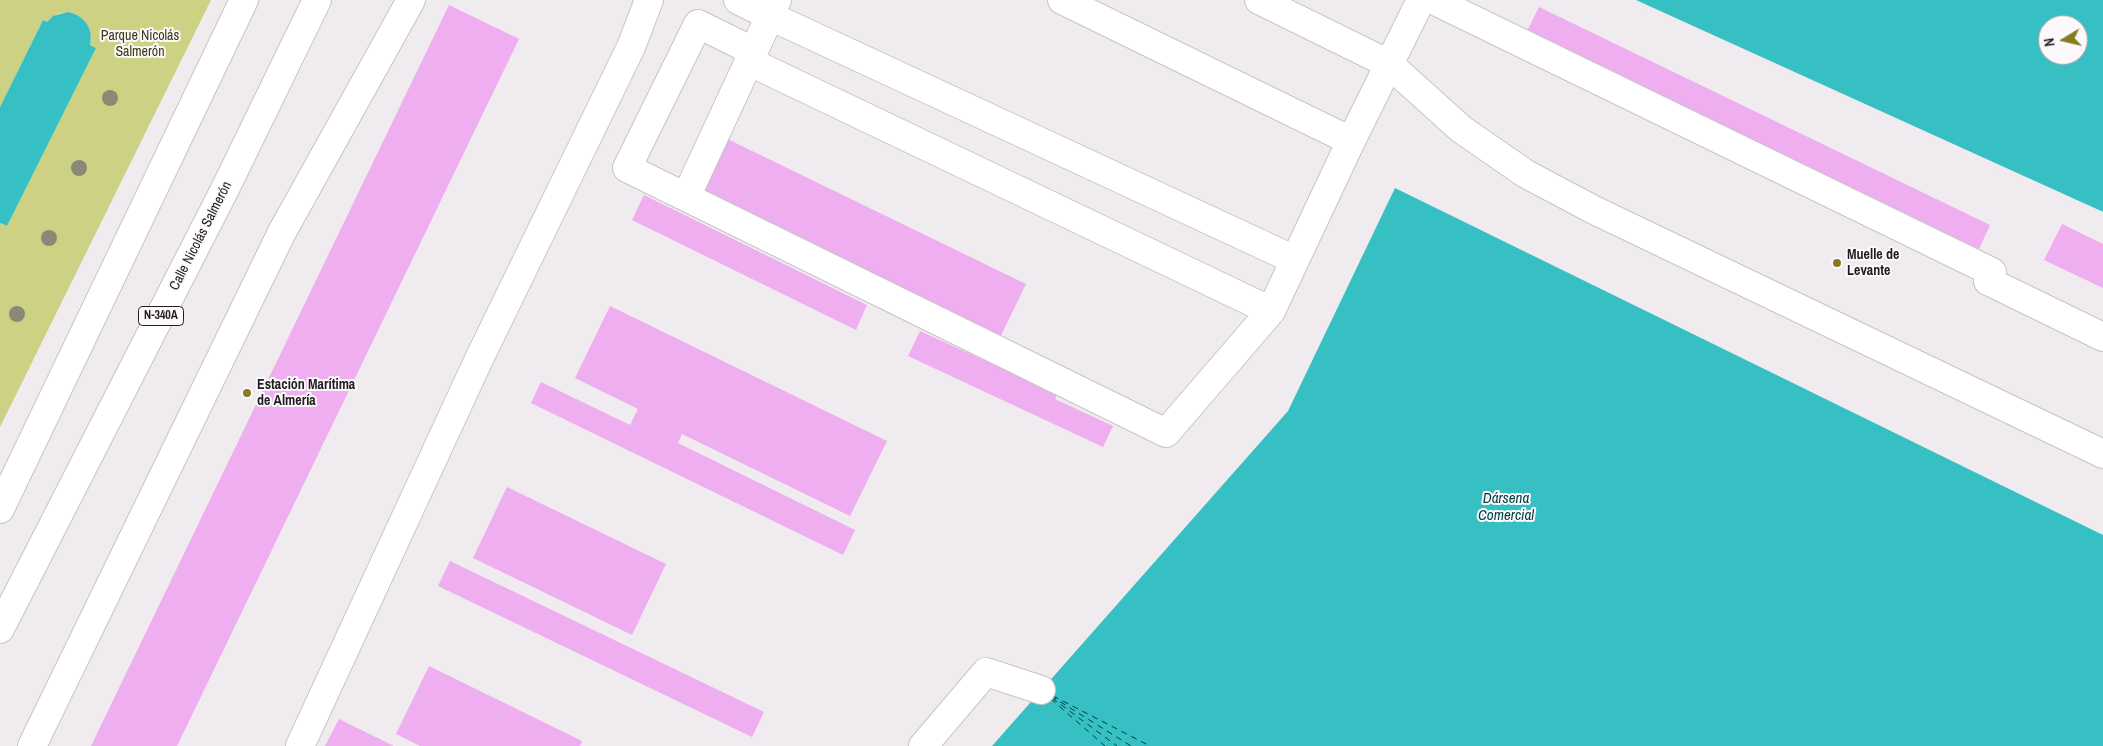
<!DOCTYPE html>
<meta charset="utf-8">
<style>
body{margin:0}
#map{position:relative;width:2103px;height:746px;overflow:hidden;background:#efebee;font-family:"Archivo Narrow",sans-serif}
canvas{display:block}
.north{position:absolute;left:2038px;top:15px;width:50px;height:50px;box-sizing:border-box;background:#fcf8fc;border:1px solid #a4a0a4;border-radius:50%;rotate:261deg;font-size:14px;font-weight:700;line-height:20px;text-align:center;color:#1f1d1f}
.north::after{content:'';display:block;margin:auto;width:18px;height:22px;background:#867b20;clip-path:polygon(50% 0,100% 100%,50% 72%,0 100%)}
</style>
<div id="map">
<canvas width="2103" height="746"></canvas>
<div class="north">N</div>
</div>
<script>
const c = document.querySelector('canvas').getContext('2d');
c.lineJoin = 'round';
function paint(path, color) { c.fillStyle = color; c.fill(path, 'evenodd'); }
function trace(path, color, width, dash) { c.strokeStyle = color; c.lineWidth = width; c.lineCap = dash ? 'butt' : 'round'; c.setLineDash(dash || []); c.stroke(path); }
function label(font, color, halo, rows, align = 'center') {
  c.font = font + ' "Archivo Narrow",sans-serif'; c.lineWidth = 4; c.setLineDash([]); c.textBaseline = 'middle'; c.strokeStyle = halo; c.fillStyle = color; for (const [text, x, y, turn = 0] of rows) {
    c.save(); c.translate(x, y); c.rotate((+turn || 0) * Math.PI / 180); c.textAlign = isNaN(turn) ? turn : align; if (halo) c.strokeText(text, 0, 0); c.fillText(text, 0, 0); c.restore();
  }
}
paint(new Path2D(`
 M 0,0 L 211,0 L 0,427 L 0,223 L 7,226 L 96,48 L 90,45 C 96,17 66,1 47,22 L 43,20 L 0,107 Z`), '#cdd184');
paint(new Path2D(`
 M 1636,0 L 2103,0 L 2103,212 ZM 2048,25 L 2078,25 L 2078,55 L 2048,55 Z
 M 68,12 C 84,15 94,28 90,45 L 96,48 L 7,226 L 0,223 L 0,107 L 43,20 L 47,22 L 53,16 Z
 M 1395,188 L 2103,535 L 2103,746 L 992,746 L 1288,411 Z`), '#36c0c3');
paint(new Path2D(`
 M 1633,0 L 2103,212 L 2103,215 L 1634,2 Z`), '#efebee');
trace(new Path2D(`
 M 1051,696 L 1131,746
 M 1053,696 L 1150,746
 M 1052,698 L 1117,746
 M 1051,699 L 1105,746`), '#004041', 1, [6, 5]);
paint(new Path2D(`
 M 449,5 L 519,39 L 177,746 L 91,746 Z
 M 1539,7 L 1990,225 L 1979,249 L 1527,31 Z
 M 711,131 L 1026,284 L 992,354 L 678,201 Z
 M 644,195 L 867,305 L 856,330 L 632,220 Z
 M 2062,224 L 2103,244 L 2103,288 L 2044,260 Z
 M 610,306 L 887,441 L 850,516 L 682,434 L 678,443 L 855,530 L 843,555 L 531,403 L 541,382 L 630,425 L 638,409 L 575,378 Z
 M 920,331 L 1010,372 L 1014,361 L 1062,383 L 1055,399 L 1113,426 L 1103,447 L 908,356 Z
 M 507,487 L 666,564 L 632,635 L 473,558 Z
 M 450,561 L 764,712 L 752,737 L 438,586 Z
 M 429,666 L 582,741 L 580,746 L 420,746 L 396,734 Z
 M 339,719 L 394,746 L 325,746 Z`), '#efaeef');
const minor = new Path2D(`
 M 738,0 L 770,16 L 777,0
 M 1062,0 L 1351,141
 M 1259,0 L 1389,64 L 1461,129 L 1526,174 L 1594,210 L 2103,454
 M 1433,0 L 1992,272 L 1988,281 L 2103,337
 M 753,51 L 698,24 L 627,168 L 1166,433 L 1271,311 L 1351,141 L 1421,0
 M 748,61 L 1271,311
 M 686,197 L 770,16 L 1295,260
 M 32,746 L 282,232 L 411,0
 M 300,746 L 479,359 L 631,47 L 649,0
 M 923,746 L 986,672 L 1041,690`);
const highway = new Path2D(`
 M 0,509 L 244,0
 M 0,629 L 225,189 L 317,0`);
trace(minor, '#c7c4c7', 30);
trace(highway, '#c7c4c7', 30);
trace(minor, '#fff', 28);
trace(highway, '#fff', 28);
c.fillStyle = '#8a8975';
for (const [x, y] of [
 [110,98],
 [79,168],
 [49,238],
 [17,314]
]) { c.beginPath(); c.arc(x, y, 8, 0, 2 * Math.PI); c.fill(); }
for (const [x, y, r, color] of [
 [1837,263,5,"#867b20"],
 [247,393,5,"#867b20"]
]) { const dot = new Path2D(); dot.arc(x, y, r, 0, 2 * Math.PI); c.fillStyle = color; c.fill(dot); trace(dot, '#fcf8fc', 2); }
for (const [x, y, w] of [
 [161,316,45]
]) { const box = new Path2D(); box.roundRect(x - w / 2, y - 9.5, w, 19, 4); c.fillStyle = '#fcf8fc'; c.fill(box); trace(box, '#1f1d1f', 1); }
label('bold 12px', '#1f1d1f', null, [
 ["N-340A",161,316]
]);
label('14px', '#383912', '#fcf8fc', [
 ["Parque Nicolás",140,36],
 ["Salmerón",140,52]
]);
label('14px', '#1f1d1f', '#fcf8fc', [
 ["Calle Nicolás Salmerón",201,236,-63]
]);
label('bold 14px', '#1f1d1f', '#fcf8fc', [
 ["Muelle de",1847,255],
 ["Levante",1847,271],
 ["Estación Marítima",257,385],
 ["de Almería",257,401]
], 'left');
label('italic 15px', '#004041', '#fcf8fc', [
 ["Dársena",1506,499],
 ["Comercial",1506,516]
]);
</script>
